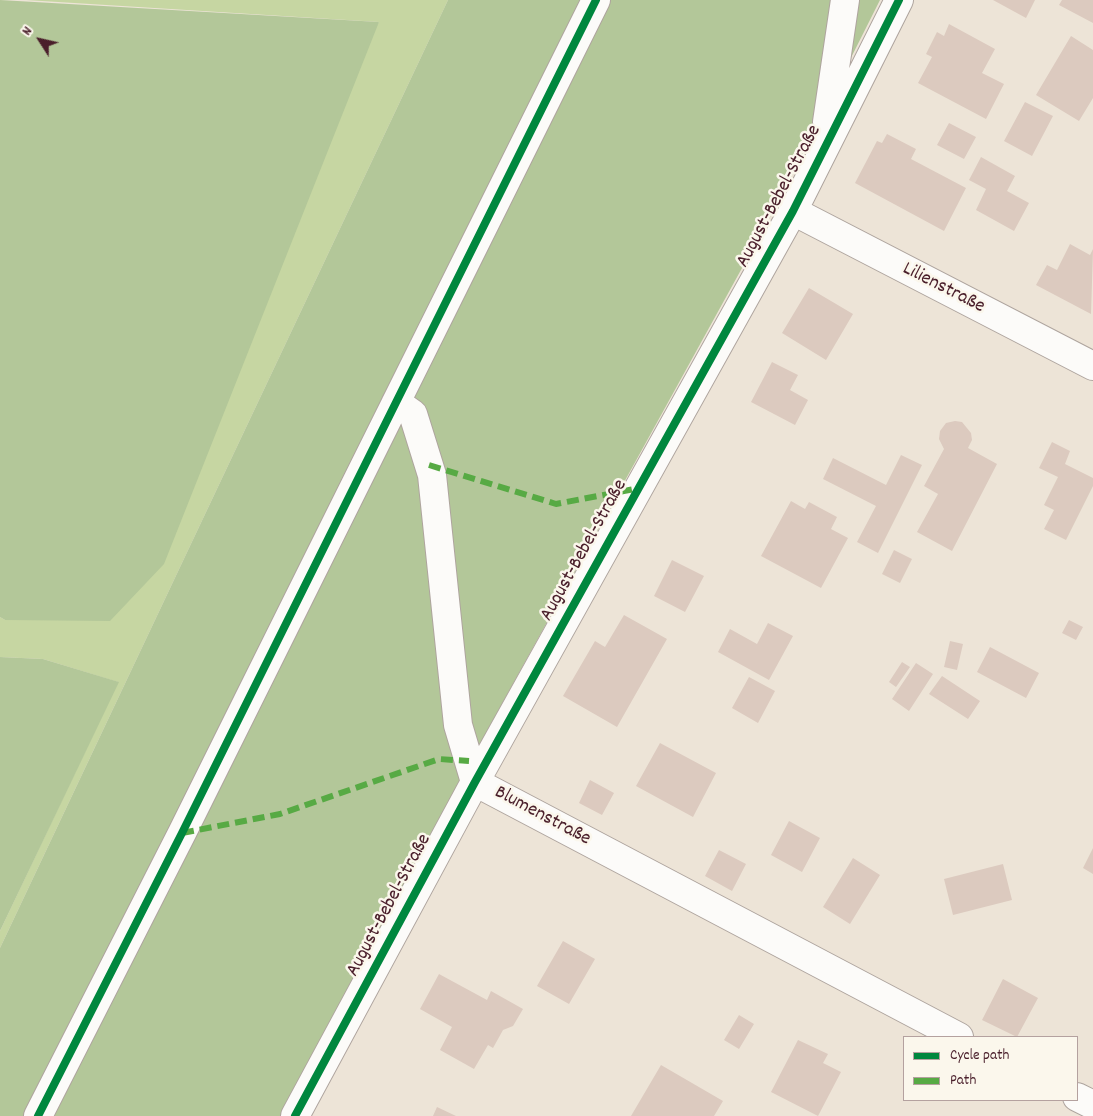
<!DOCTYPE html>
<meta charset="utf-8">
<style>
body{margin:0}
#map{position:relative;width:1093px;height:1116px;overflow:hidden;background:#ede4d7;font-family:Dekko,sans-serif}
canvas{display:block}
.legend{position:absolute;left:903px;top:1036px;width:175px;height:65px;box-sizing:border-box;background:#fbf7ec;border:1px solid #b4a19f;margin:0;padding:6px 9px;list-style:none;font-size:15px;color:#4a1f2b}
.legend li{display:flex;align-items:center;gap:10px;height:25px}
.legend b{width:25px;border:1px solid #b4a19f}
.north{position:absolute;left:15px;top:15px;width:50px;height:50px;-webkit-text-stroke:4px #fbf7ec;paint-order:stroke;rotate:305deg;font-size:14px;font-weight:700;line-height:20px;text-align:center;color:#4a1f2b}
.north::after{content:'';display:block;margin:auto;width:18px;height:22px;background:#4a1f2b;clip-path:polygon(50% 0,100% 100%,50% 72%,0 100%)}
</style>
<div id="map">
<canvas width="1093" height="1116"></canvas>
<ul class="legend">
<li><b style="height:6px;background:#00873e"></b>Cycle path</li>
<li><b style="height:6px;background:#57aa44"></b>Path</li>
</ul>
<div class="north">N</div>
</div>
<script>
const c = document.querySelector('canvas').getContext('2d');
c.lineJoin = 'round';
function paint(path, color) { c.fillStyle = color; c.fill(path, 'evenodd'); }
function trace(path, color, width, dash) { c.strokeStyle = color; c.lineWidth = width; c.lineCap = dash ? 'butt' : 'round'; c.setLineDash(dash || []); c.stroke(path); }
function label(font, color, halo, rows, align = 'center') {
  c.font = font + ' Dekko,sans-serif'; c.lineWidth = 5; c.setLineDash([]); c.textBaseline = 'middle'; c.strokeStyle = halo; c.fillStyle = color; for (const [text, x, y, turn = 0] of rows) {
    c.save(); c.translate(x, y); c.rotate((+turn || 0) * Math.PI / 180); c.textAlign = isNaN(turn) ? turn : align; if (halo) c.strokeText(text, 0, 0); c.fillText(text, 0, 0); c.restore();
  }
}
paint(new Path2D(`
 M 26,0 L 448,0 L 0,948 L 0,931 L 118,682 L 43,659 L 0,657 L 0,617 L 5,620 L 379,22 Z`), '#c6d6a2');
paint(new Path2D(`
 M 0,0 L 379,22 L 164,564 L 110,621 L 5,620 L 0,617 Z
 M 448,0 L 880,0 L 780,199 L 459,782 L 282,1116 L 0,1116 L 0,948 Z
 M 0,657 L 43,659 L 119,682 L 0,931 Z`), '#b3c799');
paint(new Path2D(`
 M 993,0 L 1035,0 L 1026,18 Z
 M 1062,0 L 1093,0 L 1093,23 L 1059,5 Z
 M 949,24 L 995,49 L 982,73 L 1004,84 L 986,119 L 918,83 L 932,57 L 926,54 L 937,32 L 944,36 Z
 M 1071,36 L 1093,50 L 1093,98 L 1079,121 L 1036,95 Z
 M 1025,102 L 1053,116 L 1032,156 L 1004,141 Z
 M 949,123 L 976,137 L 964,159 L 937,145 Z
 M 887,134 L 916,149 L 911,159 L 966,188 L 944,231 L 855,183 L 877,141 L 882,143 Z
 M 981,157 L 1015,176 L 1007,191 L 1029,203 L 1014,231 L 976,210 L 986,189 L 969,180 Z
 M 1070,244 L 1090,255 L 1093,249 L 1091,314 L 1036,285 L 1047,265 L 1057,270 Z
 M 809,288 L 853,314 L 826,360 L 782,333 Z
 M 772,362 L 798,375 L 790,390 L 808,400 L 795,425 L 751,402 Z
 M 955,421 L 962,422 L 971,433 L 972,440 L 968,448 L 997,464 L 952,551 L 917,532 L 938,494 L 924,486 L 944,449 L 939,439 L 940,431 L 946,423 Z
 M 1052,442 L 1070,451 L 1065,464 L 1093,478 L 1093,486 L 1066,540 L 1044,529 L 1054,510 L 1044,505 L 1058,477 L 1039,468 Z
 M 901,455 L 922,465 L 878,553 L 857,542 L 876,506 L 823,479 L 833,458 L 886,485 Z
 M 791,501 L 805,509 L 809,502 L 837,517 L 831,529 L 848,538 L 821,588 L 761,556 Z
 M 894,550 L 912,559 L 900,583 L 882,574 Z
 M 672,560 L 704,576 L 685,612 L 654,596 Z
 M 624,615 L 667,639 L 617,727 L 563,696 L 595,641 L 605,647 Z
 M 1069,620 L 1083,627 L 1076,640 L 1062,633 Z
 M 768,623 L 793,636 L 769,680 L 718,652 L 730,629 L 757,644 Z
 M 950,641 L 963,644 L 957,670 L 944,667 Z
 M 990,647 L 1039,673 L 1026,698 L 977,672 Z
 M 902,662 L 910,667 L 896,687 L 889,682 Z
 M 916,663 L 933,674 L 909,711 L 892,699 Z
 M 942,676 L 980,701 L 968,719 L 929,694 Z
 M 749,677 L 775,691 L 758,723 L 732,708 Z
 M 660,743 L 716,773 L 693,817 L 636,786 Z
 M 590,780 L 614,793 L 602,815 L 579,803 Z
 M 789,821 L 820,838 L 802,872 L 771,855 Z
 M 1093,848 L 1093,874 L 1083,868 Z
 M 719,850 L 746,864 L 732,891 L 705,876 Z
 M 853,858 L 880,875 L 850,924 L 823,907 Z
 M 1003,864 L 1012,900 L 953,915 L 944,879 Z
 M 563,941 L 595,959 L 569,1004 L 537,986 Z
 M 439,974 L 487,1000 L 491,991 L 523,1009 L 513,1026 L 503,1030 L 493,1048 L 488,1045 L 474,1069 L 440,1050 L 452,1027 L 420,1009 Z
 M 1003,979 L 1038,998 L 1017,1037 L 982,1020 Z
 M 739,1015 L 754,1024 L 739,1049 L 724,1040 Z
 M 798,1040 L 828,1054 L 823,1063 L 841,1072 L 818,1116 L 771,1092 Z
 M 661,1065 L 723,1101 L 714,1116 L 631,1116 Z
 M 437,1107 L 456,1116 L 433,1116 Z`), '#dccabf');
const minor = new Path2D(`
 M 827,122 L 845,0
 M 793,211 L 1093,366
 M 396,402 L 413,414 L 432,475 L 458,725 L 475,782 L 959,1037
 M 1077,1097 L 1093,1105
 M 38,1116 L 182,833 L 596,0
 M 295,1116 L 475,782 L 793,211 L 899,0`);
trace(minor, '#aea49e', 30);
trace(minor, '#fcfbf9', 28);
trace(new Path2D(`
 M 429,465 L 556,504 L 640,488
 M 182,833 L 280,814 L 439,759 L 469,761`), '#57aa44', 6, [12, 6]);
trace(new Path2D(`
 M 38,1116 L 182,833 L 596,0
 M 295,1116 L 475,782 L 793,211 L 899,0`), '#00873e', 8);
label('20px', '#4a1f2b', '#fbf7ec', [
 ["August-Bebel-Straße",780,197,-62],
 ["Lilienstraße",943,289,27],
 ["August-Bebel-Straße",585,551,-61],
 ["Blumenstraße",542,817,28],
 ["August-Bebel-Straße",390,906,-62]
]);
</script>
